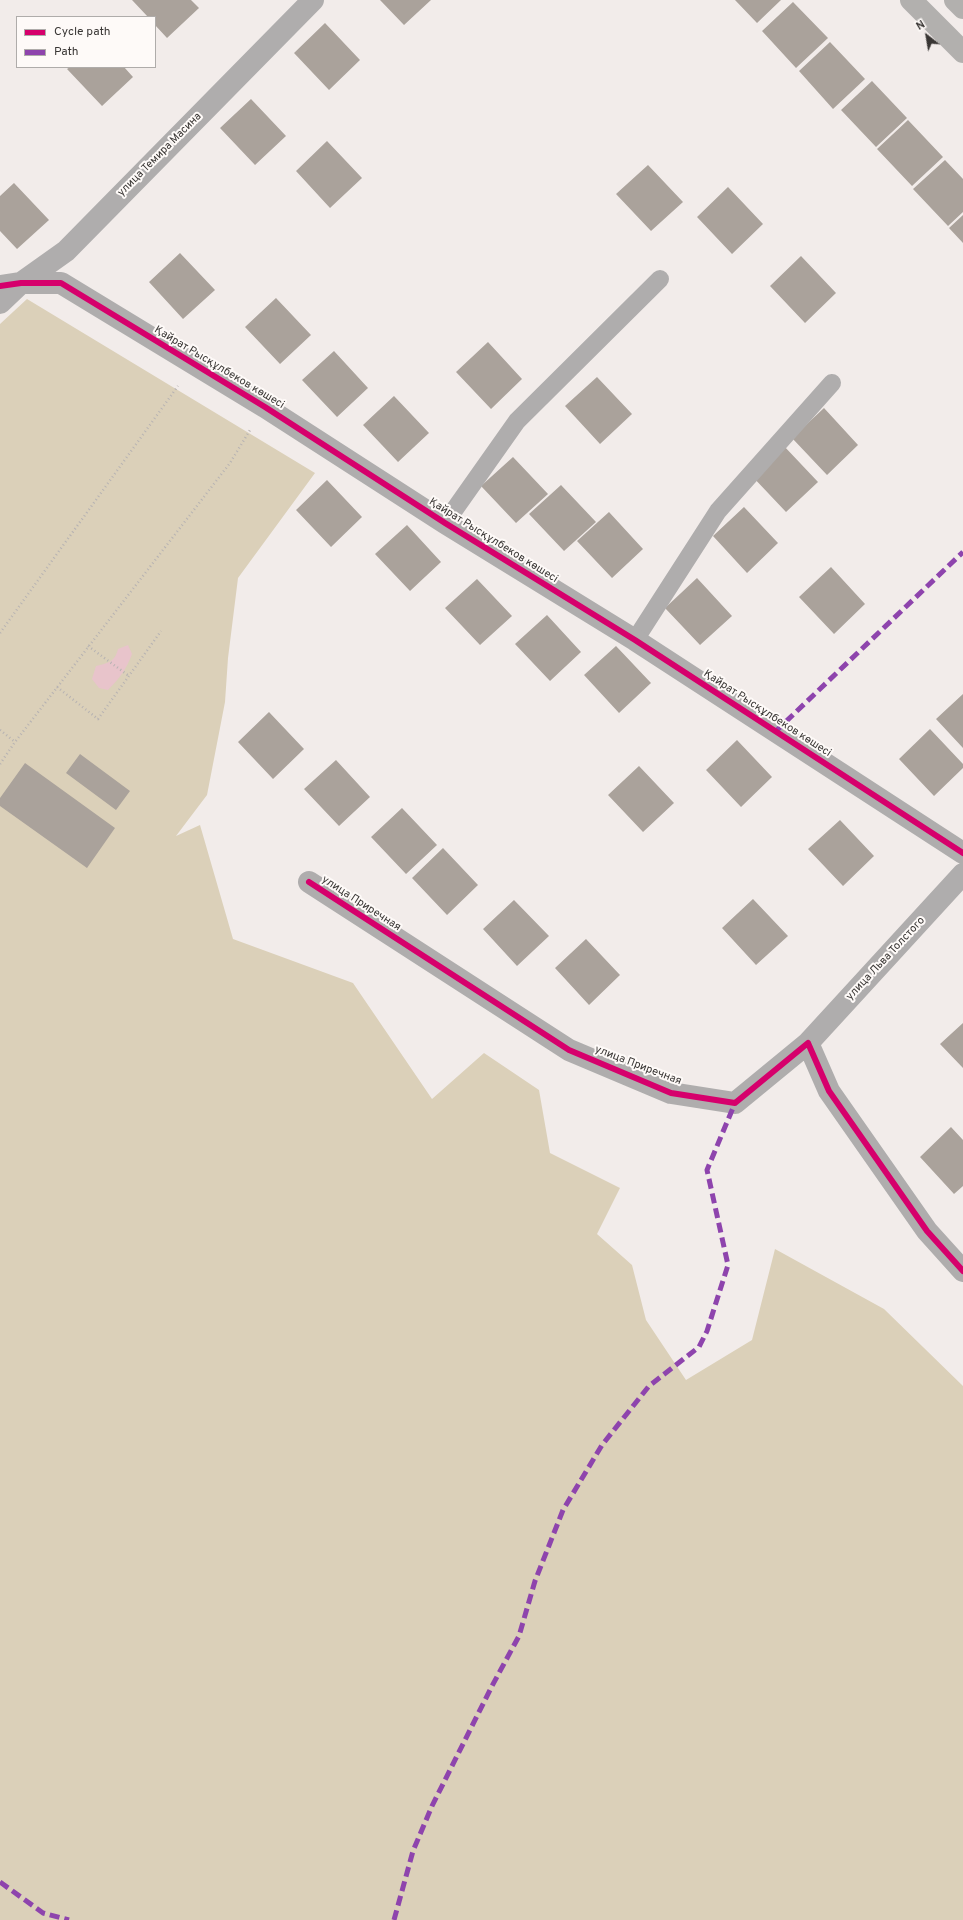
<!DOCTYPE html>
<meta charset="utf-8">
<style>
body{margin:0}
#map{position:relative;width:963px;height:1920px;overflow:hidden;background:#f2ecea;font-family:Overpass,sans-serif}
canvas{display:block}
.legend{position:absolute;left:16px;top:16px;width:140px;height:52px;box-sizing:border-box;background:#fefaf8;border:1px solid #afacaa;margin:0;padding:5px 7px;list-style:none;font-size:12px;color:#393634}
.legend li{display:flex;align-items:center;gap:8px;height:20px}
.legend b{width:20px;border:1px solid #afacaa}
.north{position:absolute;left:907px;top:16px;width:40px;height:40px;-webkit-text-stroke:3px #fefaf8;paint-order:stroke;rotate:329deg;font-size:11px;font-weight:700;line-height:16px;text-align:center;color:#393634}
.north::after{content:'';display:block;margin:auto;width:14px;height:18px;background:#393634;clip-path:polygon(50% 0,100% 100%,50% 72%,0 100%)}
</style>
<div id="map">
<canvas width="963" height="1920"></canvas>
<ul class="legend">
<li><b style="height:5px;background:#d6006c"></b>Cycle path</li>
<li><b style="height:5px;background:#8e44ad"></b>Path</li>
</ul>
<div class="north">N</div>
</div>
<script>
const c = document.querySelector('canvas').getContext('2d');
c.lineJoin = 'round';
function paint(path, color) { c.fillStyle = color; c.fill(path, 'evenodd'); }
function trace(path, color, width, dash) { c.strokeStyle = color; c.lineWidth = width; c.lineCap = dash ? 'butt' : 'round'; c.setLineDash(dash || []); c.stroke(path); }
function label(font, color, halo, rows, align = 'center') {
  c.font = font + ' Overpass,sans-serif'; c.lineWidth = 4; c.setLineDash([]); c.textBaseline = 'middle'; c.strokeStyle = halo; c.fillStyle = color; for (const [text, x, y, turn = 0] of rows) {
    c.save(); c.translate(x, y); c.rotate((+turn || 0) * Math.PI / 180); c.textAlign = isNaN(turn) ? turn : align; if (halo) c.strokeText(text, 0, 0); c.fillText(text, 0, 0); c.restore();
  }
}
paint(new Path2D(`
 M 27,299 L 315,473 L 238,578 L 228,658 L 225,702 L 207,795 L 176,836 L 200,825 L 233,939 L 353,983 L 432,1099 L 484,1053 L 539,1090 L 550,1153 L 620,1188 L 597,1234 L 632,1265 L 646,1320 L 686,1380 L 752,1340 L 775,1249 L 884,1309 L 963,1386 L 963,1920 L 0,1920 L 0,324 Z`), '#dbd0b9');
paint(new Path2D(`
 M 128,645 L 132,654 C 127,668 119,679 108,690 L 99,688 L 92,679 L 96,666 C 108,663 115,662 118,649 Z`), '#e8c4cb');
paint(new Path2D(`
 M 132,0 L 191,0 L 199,8 L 167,38 L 155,25 L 155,17 L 148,17 Z
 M 380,0 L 431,0 L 404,25 Z
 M 735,0 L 781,0 L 757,23 Z
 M 793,2 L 828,38 L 796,68 L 762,31 Z
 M 325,23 L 360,60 L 329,90 L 294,53 Z
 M 830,42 L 865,79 L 833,109 L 799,71 Z
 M 70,67 L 124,67 L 133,77 L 102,106 L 67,69 Z
 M 872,81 L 907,118 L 876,147 L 841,110 Z
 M 251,99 L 286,136 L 255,165 L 220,128 Z
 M 908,120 L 943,157 L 912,186 L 877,149 Z
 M 327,141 L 362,178 L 330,208 L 296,171 Z
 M 945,160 L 963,179 L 963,212 L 948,226 L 913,189 Z
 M 648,165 L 683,202 L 651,231 L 616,194 Z
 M 14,183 L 49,220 L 17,249 L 0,231 L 0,196 Z
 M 728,187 L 763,224 L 732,254 L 697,217 Z
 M 963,215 L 963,243 L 949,228 Z
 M 180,253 L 215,290 L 183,319 L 149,282 Z
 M 801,256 L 836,293 L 805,323 L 770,286 Z
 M 276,298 L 311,335 L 280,364 L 245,327 Z
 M 488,342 L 522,379 L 491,409 L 456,372 Z
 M 334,351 L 368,388 L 337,417 L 302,380 Z
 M 597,377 L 632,414 L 600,444 L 565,406 Z
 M 394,396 L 429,433 L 398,462 L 363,425 Z
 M 824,408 L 858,445 L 827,475 L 792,438 Z
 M 783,445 L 818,482 L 786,512 L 751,475 Z
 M 513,457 L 548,494 L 516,523 L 481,486 Z
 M 327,480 L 362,517 L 331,547 L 296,510 Z
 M 561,485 L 596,522 L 564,551 L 529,514 Z
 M 744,507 L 778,543 L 747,573 L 713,536 Z
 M 609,512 L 643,549 L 612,578 L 577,541 Z
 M 407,525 L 441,562 L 410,591 L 375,554 Z
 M 831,567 L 865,604 L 834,634 L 799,597 Z
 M 697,578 L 732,616 L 700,645 L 665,608 Z
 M 477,579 L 512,616 L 480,645 L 445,608 Z
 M 547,615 L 581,652 L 550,681 L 515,644 Z
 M 616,646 L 651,683 L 619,713 L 584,675 Z
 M 963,694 L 963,748 L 936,719 Z
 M 269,712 L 304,749 L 273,779 L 238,742 Z
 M 930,729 L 963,764 L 963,768 L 934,796 L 899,759 Z
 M 737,740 L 772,777 L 741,807 L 706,770 Z
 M 80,754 L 130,791 L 116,810 L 66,773 Z
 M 336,760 L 370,797 L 339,826 L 304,789 Z
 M 25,763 L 115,828 L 87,868 L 0,806 L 0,798 Z
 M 639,766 L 674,803 L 643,832 L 608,795 Z
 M 402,808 L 437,845 L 406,874 L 371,837 Z
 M 840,820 L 874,856 L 843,886 L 808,849 Z
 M 443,848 L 478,885 L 447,915 L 412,878 Z
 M 753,899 L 788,936 L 756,965 L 722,928 Z
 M 514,900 L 549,936 L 517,966 L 483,929 Z
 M 586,939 L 620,975 L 589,1005 L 555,968 Z
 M 963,1023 L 963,1068 L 940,1044 Z
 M 951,1127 L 963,1140 L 963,1186 L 954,1194 L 920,1157 Z`), '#aaa29b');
trace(new Path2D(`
 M 0,633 L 178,386
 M 88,646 L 129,676
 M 57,687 L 98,719 L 161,631
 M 0,730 L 15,742
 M 0,764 L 15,742 L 230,463 L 250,430`), '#b6b2b2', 2.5, [1, 3]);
trace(new Path2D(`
 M 445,523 L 517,421 L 660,279
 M 635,640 L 718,511 L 832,383`), '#afadad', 18);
trace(new Path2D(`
 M 0,286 L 21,283 L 61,283 L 265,407 L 445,523 L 635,640 L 963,853
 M 0,303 L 21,283 L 66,251 L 313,0
 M 309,882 L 569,1050 L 671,1093 L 735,1103 L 808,1043 L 829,1091 L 927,1231 L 963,1271
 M 808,1043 L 963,874`), '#afadad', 22);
trace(new Path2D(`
 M 911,0 L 963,52
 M 955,0 L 963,8`), '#b2b0ae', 22);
trace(new Path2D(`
 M 775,732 L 963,552
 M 0,1882 L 43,1913 L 69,1920
 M 394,1920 L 413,1851 L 432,1806 L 492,1686 L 519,1636 L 535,1581 L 563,1510 L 602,1445 L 649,1386 L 699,1347 L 707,1331 L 728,1265 L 707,1170 L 735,1103`), '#8e44ad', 5, [10, 5]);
trace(new Path2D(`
 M 0,286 L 21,283 L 61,283 L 265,407 L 445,523 L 635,640 L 963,853
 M 309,882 L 569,1050 L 671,1093 L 735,1103 L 808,1043 L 829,1091 L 927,1231 L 963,1271`), '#d6006c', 6);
label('11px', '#393634', '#fefaf8', [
 ["улица Темира Масина",160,155,-45],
 ["Қайрат Рысқұлбеков көшесі",219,368,31],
 ["Қайрат Рысқұлбеков көшесі",493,541,32],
 ["Қайрат Рысқұлбеков көшесі",767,714,33],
 ["улица Приречная",361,904,33],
 ["улица Льва Толстого",886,959,-47],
 ["улица Приречная",638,1066,21]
]);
</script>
